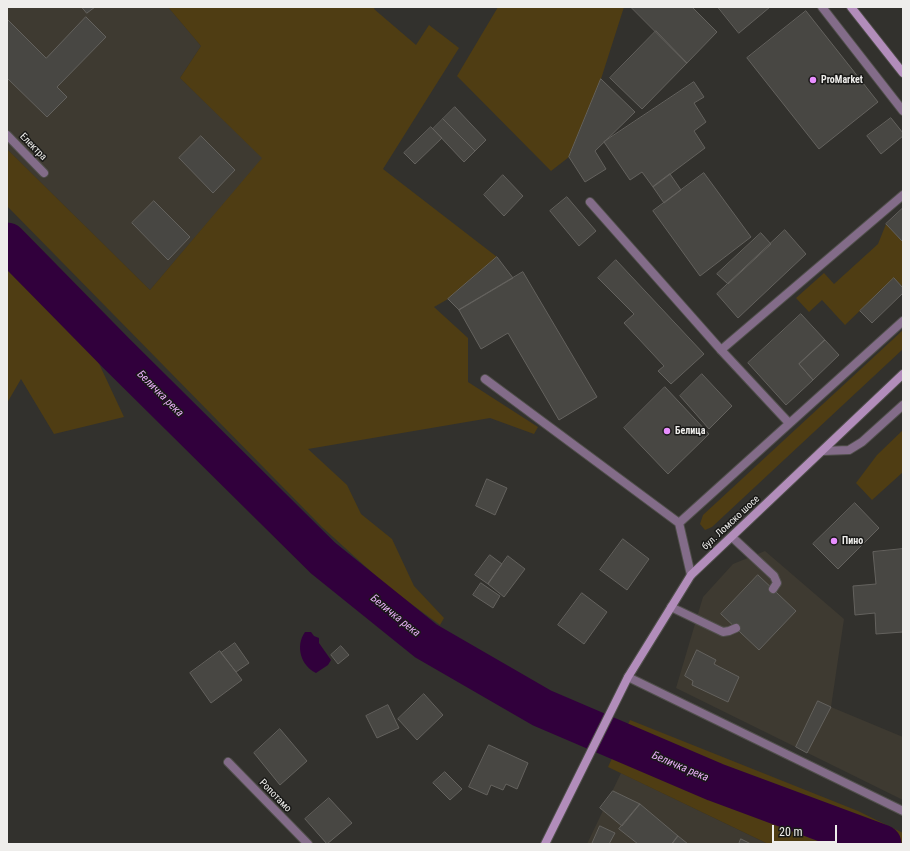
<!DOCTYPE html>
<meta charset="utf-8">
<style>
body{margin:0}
#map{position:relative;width:910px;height:851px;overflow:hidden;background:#32312d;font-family:"Roboto Condensed",sans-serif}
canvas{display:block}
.frame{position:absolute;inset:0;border:8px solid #eeedeb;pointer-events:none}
.scale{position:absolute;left:772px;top:825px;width:65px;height:18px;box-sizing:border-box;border:2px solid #eeedeb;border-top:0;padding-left:5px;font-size:12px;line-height:14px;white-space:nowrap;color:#eeedeb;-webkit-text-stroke:3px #191917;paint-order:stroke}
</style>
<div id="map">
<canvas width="910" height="851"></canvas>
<div class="frame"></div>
<div class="scale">20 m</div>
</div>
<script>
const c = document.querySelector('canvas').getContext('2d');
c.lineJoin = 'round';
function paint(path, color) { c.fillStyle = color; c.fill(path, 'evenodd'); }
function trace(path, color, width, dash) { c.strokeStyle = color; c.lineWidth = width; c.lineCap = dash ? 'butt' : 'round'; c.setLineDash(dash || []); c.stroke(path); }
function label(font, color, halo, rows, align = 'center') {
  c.font = font + ' "Roboto Condensed",sans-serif'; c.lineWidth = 3; c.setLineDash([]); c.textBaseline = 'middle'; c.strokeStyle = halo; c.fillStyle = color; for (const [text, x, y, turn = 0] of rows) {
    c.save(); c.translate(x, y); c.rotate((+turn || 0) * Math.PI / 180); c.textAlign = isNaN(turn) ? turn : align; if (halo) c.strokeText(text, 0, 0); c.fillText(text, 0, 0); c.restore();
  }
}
paint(new Path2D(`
 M 7,7 L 168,7 L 201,46 L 180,78 L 263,158 L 150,290 L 7,149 Z
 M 765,551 L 844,619 L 831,707 L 903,737 L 903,800 L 676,688 L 703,597 L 733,564 Z
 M 621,773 L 768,844 L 587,844 Z`), '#3e3a31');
paint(new Path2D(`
 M 168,7 L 375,7 L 374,9 L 416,45 L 429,25 L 459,48 L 383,169 L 497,257 L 448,299 L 434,307 L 468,338 L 468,382 L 538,427 L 534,434 L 490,418 L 308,449 L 347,485 L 361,514 L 392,539 L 414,586 L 444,618 L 440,625 L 388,587 L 322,527 L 7,206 L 7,149 L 150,290 L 262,158 L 180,78 L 201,46 Z
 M 498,7 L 624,7 L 601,79 L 569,157 L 551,171 L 457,76 Z
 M 886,224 L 903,242 L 903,287 L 894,278 L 845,325 L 822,300 L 809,312 L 796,298 L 824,273 L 834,284 L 878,244 Z
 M 7,270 L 95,355 L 124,417 L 54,434 L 21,379 L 7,403 Z
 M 903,330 L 903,349 L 712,527 L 705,530 L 700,524 L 703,515 Z
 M 903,430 L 903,472 L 872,500 L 856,483 L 877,455 Z
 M 630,720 L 858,811 L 903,833 L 903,844 L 768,844 L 762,841 L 608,767 Z`), '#4f3d13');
paint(new Path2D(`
 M 305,632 L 311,632 L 314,636 L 319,638 L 319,643 L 331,660 L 328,665 L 316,673 C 301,666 295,646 305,632 Z`), '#31003c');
trace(new Path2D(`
 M 7,242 L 116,353 L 323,558 L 426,641 L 542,708 L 715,782 L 882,844`), '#31003c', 39);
const building = new Path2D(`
 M 82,7 L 95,7 L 87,13 Z
 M 631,7 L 692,7 L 717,32 L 687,63 Z
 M 718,7 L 770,7 L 739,33 Z
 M 806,11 L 878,102 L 819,149 L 747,58 Z
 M 86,17 L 106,37 L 57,87 L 67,97 L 47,117 L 7,78 L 7,19 L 46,58 Z
 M 656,31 L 687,63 L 642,109 L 610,78 Z
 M 601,79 L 635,112 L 595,151 L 606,169 L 585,182 L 569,157 Z
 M 694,82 L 704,97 L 694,103 L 706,122 L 694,131 L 705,148 L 653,187 L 642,172 L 630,180 L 604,142 Z
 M 455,107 L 486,140 L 475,151 L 443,119 Z
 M 891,118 L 903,133 L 903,136 L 881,154 L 867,136 Z
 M 443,119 L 475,151 L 464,162 L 433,129 Z
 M 431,127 L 442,138 L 415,164 L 404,153 Z
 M 201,136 L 235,170 L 213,193 L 179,158 Z
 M 704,173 L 751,237 L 700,276 L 653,211 Z
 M 670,174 L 681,190 L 664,203 L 653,187 Z
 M 503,175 L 523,196 L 504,216 L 484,195 Z
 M 567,197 L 596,231 L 579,246 L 550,211 Z
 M 154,201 L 190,237 L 168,260 L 132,223 Z
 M 903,208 L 903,242 L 886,224 Z
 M 785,230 L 806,254 L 738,318 L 717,294 Z
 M 761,233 L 771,244 L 728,284 L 717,274 Z
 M 497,257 L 513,278 L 459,310 L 448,299 Z
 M 616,260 L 704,354 L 671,384 L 658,371 L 664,366 L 624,323 L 634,314 L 598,278 Z
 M 523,272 L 597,397 L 559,420 L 508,333 L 481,349 L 459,310 Z
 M 894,278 L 903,288 L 903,293 L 872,323 L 860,311 Z
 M 801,314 L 825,340 L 799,364 L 813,380 L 786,405 L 748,363 Z
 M 825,340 L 839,355 L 813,380 L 799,364 Z
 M 702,374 L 732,406 L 709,429 L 680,396 Z
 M 665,387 L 709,434 L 668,474 L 624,428 Z
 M 487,479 L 507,488 L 495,515 L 476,506 Z
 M 855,503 L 879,528 L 838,569 L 813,544 Z
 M 623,539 L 649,559 L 627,590 L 600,570 Z
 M 903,549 L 903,632 L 876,634 L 875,613 L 855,615 L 853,586 L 876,584 L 873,552 Z
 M 490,555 L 502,564 L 488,584 L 475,575 Z
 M 508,556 L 525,569 L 504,597 L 488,584 Z
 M 758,575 L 796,611 L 759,650 L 721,614 Z
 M 481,583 L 500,596 L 493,608 L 473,595 Z
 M 582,593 L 607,612 L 584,644 L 558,625 Z
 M 235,643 L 249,663 L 236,672 L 221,653 Z
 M 341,646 L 349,655 L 338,664 L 331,655 Z
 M 697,650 L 716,660 L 714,664 L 739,677 L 728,702 L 692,685 L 693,681 L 685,676 Z
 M 220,651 L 242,680 L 211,703 L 190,673 Z
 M 424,694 L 443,715 L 417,740 L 398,719 Z
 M 818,701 L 831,707 L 807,753 L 796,747 Z
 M 388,705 L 399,728 L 377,738 L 366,716 Z
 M 280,729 L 307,761 L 280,785 L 254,753 Z
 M 489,745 L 528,763 L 517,789 L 506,784 L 503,790 L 491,785 L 487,795 L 469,787 Z
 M 445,772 L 462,789 L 450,800 L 433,783 Z
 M 613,791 L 640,804 L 622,826 L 600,808 Z
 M 329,798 L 352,823 L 327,844 L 305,819 Z
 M 640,804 L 678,836 L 672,844 L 638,844 L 619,829 Z
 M 600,826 L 615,833 L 609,844 L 592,844 Z
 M 678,836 L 688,844 L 672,844 Z
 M 741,839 L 751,844 L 739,844 Z`);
paint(building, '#484743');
trace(building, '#64625e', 1);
const lane = new Path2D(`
 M 822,7 L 903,111
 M 7,135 L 44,173
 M 721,350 L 903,195
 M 823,451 L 849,450 L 862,442 L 903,405
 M 732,537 L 774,576 L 777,583 L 773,589
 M 671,607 L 723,632 L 729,631 L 736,628`);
const street = new Path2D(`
 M 590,202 L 721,350 L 789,423
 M 485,379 L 679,523 L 691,575
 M 679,523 L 903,321
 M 628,677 L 903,811
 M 228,762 L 308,844`);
const secondary = new Path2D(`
 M 851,7 L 903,73
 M 545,844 L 628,677 L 691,575 L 903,374`);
trace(lane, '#504f4b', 10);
trace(street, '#504f4b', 10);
trace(secondary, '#504f4b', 10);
trace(lane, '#836c89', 8);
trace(street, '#836c89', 8);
trace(secondary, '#b28dbb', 8);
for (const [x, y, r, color] of [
 [813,80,4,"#e88eff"],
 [667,431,4,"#e88eff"],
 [834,541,4,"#e88eff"]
]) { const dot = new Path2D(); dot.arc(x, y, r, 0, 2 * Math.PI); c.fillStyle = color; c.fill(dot); trace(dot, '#191917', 1.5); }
label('bold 10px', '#eeedeb', '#191917', [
 ["ProMarket",821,80],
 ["Белица",675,431],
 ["Пино",842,541]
], 'left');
label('10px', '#eeedeb', '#191917', [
 ["Електра",33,147,46],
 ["бул. Ломско шосе",731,523,-43],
 ["Ропотамо",275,796,46]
]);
label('italic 11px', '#eab0f9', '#191917', [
 ["Беличка река",160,394,45],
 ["Беличка река",395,616,39],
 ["Беличка река",680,767,23]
]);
</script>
